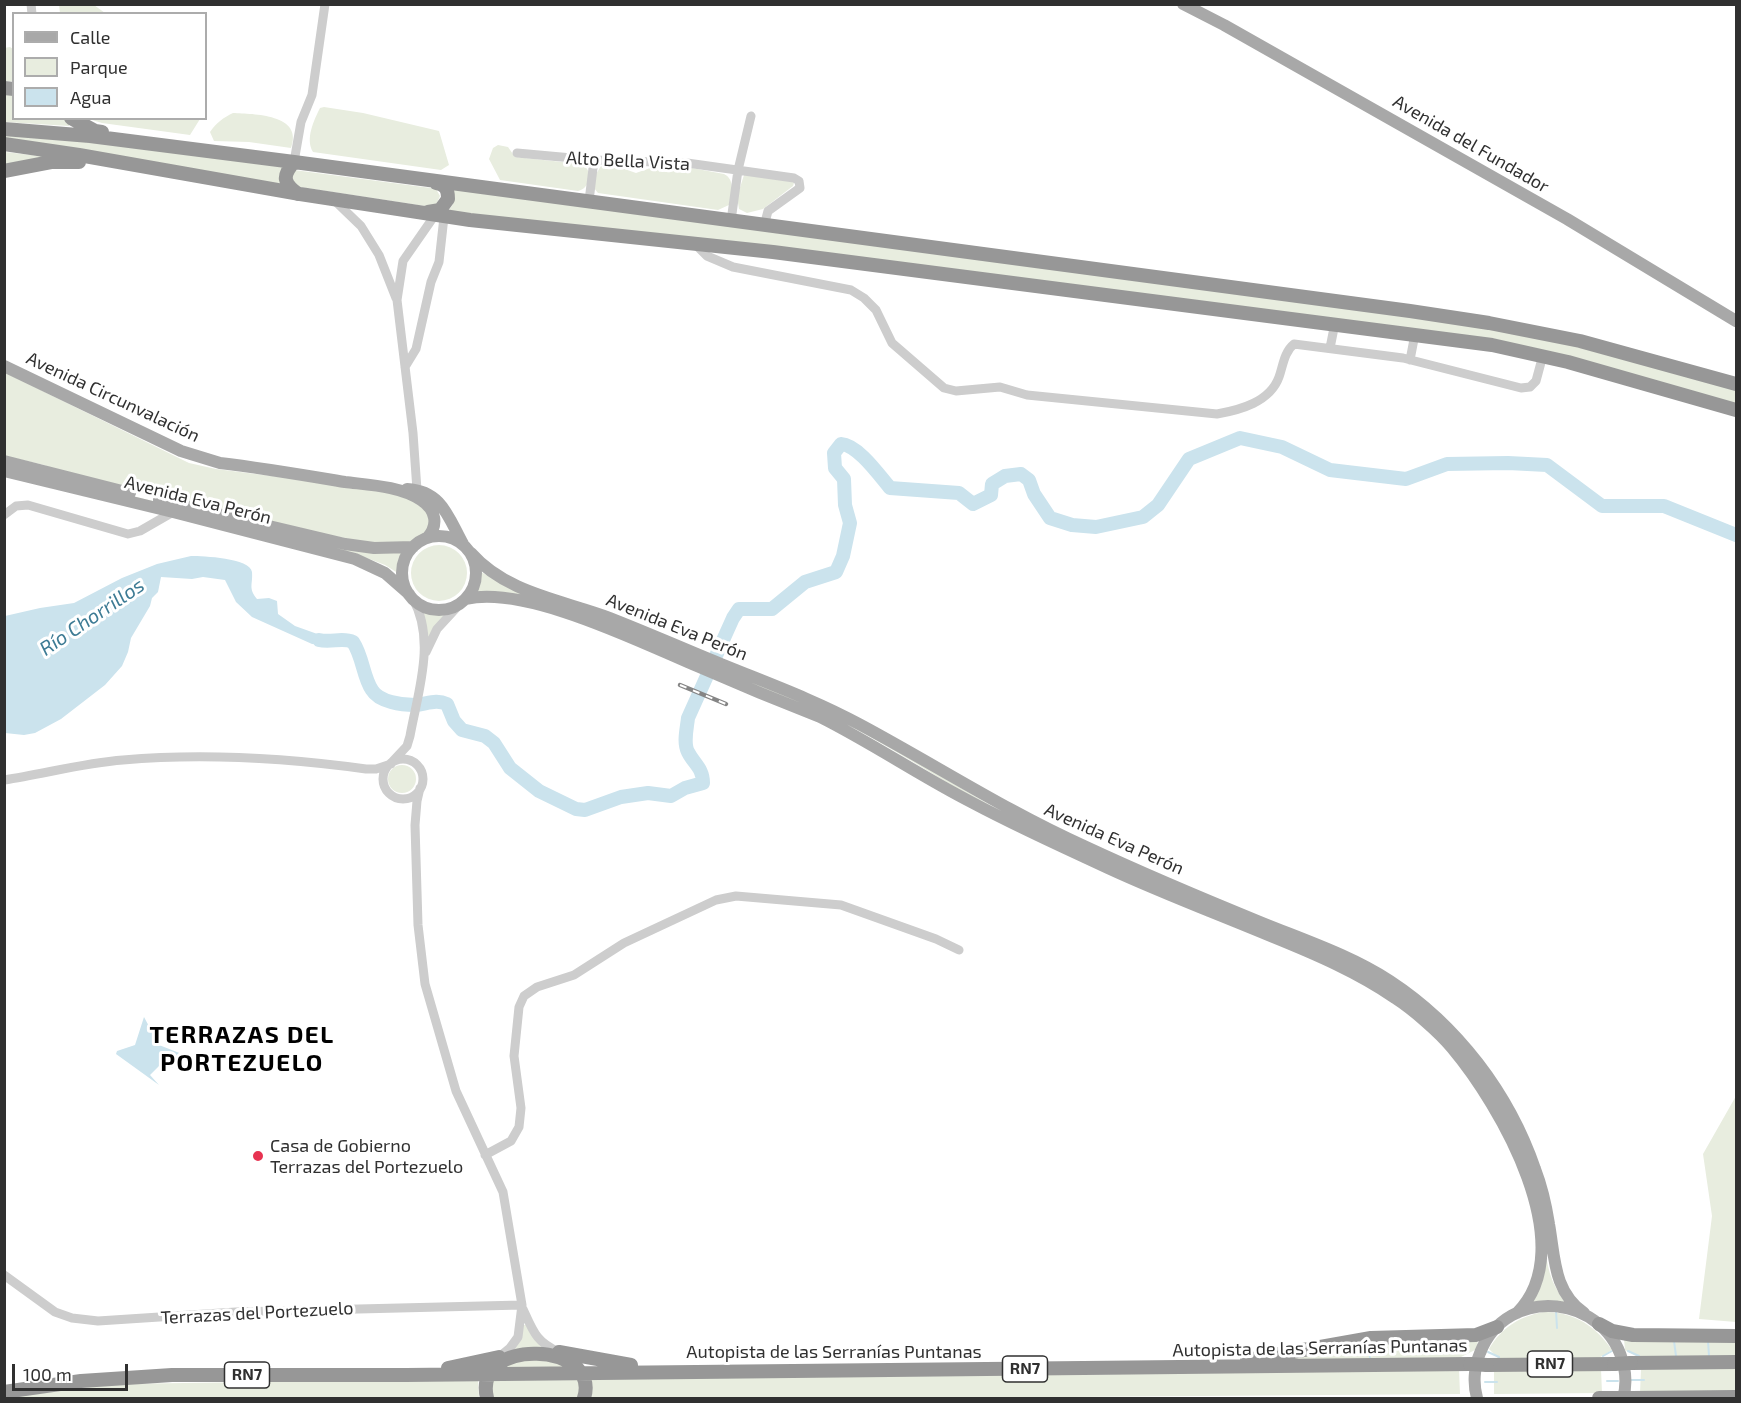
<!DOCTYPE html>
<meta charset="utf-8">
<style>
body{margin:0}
#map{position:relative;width:1741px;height:1403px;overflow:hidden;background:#fff;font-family:"Exo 2",sans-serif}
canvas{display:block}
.frame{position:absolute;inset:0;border:6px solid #303030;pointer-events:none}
.legend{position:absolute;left:12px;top:12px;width:195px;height:108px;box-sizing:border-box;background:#fff;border:2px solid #acacac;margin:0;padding:8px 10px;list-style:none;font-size:18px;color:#303030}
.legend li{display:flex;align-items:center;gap:12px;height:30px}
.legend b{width:30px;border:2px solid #acacac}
.scale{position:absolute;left:12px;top:1364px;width:116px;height:27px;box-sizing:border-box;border:3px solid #303030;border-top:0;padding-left:8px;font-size:18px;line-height:21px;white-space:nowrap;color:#303030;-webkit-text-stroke:4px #fff;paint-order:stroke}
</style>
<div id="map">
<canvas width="1741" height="1403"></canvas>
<div class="frame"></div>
<ul class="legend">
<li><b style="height:8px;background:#a8a8a8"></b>Calle</li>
<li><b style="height:16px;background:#e8eddf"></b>Parque</li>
<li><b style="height:16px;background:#cbe3ed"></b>Agua</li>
</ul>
<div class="scale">100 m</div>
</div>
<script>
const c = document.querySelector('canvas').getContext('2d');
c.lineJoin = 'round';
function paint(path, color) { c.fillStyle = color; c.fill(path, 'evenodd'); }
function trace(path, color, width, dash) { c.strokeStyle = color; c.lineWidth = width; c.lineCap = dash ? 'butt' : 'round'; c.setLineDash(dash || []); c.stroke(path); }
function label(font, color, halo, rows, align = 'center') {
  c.font = font + ' "Exo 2",sans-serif'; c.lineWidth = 6; c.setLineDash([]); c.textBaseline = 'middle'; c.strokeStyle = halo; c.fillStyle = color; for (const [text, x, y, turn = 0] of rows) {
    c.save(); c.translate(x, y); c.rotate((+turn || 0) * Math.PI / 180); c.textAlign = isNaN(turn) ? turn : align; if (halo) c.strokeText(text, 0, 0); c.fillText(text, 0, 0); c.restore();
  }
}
paint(new Path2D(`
 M 59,5 L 94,5 L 105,13 L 60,13 Z
 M 10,47 L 13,49 L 13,81 L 5,82 L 4,48 Z
 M 4,92 L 13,94 L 14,118 L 63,119 L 70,123 L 69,126 L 5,122 Z
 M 324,107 L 363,113 L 439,131 L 449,165 L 441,170 L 313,152 C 305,139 314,120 320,108 Z
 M 233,113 C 253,114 304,114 291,148 L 249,142 L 214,141 L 210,132 C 217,122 223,118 233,113 Z
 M 89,119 L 200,119 L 190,135 L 102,123 Z
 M 4,133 L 285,164 L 284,187 L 5,141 Z
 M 498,145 L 508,147 L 515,157 L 581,164 C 594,170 591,188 578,191 L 500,180 L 489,159 L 493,148 Z
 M 5,152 L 58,158 L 5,168 Z
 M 606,165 L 613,165 L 636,173 L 653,167 L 676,165 L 724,174 C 736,180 731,194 729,205 L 718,210 L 598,193 L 594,188 L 596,174 L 601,166 Z
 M 294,170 L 431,188 L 436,189 L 440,196 L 436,205 L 431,207 L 300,187 L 294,184 L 291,173 Z
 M 744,175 L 788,179 L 794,183 L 793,186 L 763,209 L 747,213 L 739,209 L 737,197 Z
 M 452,186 L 1404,315 L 1580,345 L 1736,389 L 1736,406 L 1552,353 L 447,213 L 453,204 Z
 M 4,372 L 189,463 L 216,469 L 343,485 L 407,496 L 433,517 L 423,537 L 405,543 L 373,544 L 272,523 L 68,474 L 44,465 L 5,456 Z
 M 5,465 L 347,548 L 404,553 L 402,573 L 401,575 L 385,565 L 359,555 Z
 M411 573a28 28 0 1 1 56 0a28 28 0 1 1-56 0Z
 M 481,572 L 516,591 L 636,634 L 477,593 Z
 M 454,608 L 428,641 L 422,610 L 434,611 Z
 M 735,674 C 780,692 824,709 867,733 C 923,764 977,800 1035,829 C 1096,859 1160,886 1223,911 C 1318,949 1405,978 1470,1063 C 1504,1107 1529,1157 1540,1212 C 1545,1235 1544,1261 1553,1282 C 1557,1291 1563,1299 1567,1306 L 1534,1306 L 1524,1308 C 1551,1272 1543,1232 1532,1192 C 1503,1091 1434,1007 1339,962 C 1301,944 1260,929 1221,914 C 1158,888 1095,861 1034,831 C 969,799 910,757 846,724 C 810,706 771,692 734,676 Z
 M388 779a14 14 0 1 1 28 0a14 14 0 1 1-28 0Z
 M 1736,1096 L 1736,1322 L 1699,1319 L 1712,1216 L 1703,1154 Z
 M 1543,1312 C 1573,1311 1596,1326 1612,1350 L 1597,1359 L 1498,1358 L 1489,1349 C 1502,1327 1519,1317 1543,1312 Z
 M 523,1325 L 528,1325 L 552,1351 L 509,1355 Z
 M 1478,1338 L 1477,1349 L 1457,1359 L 1292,1362 L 1294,1357 L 1374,1344 Z
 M 1624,1339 L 1736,1341 L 1736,1358 L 1638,1357 L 1625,1350 Z
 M 546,1358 L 570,1368 L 501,1369 L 507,1363 Z
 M 1736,1368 L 1736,1391 L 1640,1393 L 1641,1369 Z
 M 1459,1369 L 1460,1394 L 940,1398 L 588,1398 L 587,1377 L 932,1374 L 1050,1375 Z
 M 1601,1369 L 1602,1393 L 1494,1394 L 1494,1370 Z
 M 579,1377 L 581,1398 L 491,1398 L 491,1380 Z
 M 478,1379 L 479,1398 L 5,1398 L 112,1384 Z`), '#e8eddf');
paint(new Path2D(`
 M 191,556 C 203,556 250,558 252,572 C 253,585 248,588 257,599 L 269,598 L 277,601 L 278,614 L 295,626 L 337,641 L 326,645 L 312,644 L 252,617 L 236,602 L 225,580 L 203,577 L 192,579 L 161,577 L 158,592 L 152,598 L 150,606 L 131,638 L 128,652 L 122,666 L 105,685 L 61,719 L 35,733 L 24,735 L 5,733 L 5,616 L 40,608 L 74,603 L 122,578 L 157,564 Z
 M 144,1017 L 159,1045 L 182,1054 L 172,1068 L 165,1060 L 150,1075 L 159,1085 L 116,1054 L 117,1051 L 135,1045 Z`), '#cbe3ed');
trace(new Path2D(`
 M 1556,1311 L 1557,1328
 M 1674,1341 L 1676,1356
 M 1708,1341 L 1709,1356
 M 1369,1343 L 1370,1358
 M 1628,1351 L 1639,1356
 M 1488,1352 L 1499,1357
 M 1603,1356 L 1612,1351
 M 1631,1380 L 1644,1380
 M 1607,1381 L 1618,1381
 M 1485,1382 L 1497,1382`), '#cbe3ed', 2);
trace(new Path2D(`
 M 319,640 C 331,643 343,637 353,642 C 363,657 363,677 372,690 C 379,702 402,705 415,705 C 427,704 436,699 447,704 L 454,721 L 462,730 L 485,736 L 494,743 L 510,768 L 539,791 L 576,809 L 585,810 L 621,797 L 648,793 L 671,796 L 685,788 L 703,783 C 703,768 694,764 688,752 C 683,743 687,728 688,718 L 733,618 L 739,609 L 772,609 L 805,582 L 836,572 L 843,556 L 850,523 L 845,505 L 844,479 L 835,468 L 834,453 L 841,444 C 858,445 879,475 890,488 L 959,493 L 973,504 L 991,495 L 992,484 L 1005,476 L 1021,474 L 1029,480 L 1034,494 L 1050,518 L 1072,525 L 1096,527 L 1143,517 L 1158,505 L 1189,459 L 1240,438 L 1282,447 L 1330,470 L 1406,479 L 1447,464 L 1508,463 L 1547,465 L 1602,506 L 1664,506 L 1736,535`), '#cbe3ed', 14);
trace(new Path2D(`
 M 31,4 L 32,14
 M 517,153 L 594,160 L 687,163 L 794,178 L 799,181 L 800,188 L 768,211 L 764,226
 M 294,162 L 301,122 L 312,95 L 325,4
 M 334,200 L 361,226 L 379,255 L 396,298
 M 589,201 L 594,160
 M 731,221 L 738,170 L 751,116
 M 695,244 L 707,256 L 733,267 L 851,290 L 864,298 L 876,310 L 892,343 L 944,388 L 956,391 L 1000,387 L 1027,395 L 1217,414 C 1240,410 1270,402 1279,377 C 1283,366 1284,352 1294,344 L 1403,358 L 1521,388 L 1530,387 L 1536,381 L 1543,355
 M 1330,348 L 1335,323
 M 1410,360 L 1415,334
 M 405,367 L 416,349 L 431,282 L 439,262 L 444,217
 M 417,490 L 413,433 L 397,300 L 403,261 L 435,215
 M 4,515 L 16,506 L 28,505 L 128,534 L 140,531 L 173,512
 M 426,652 L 437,629 L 460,604
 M383 779a20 20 0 1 1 40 0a20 20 0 1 1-40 0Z
 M 392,762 L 407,746 L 410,736 C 418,692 436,640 413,599
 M 4,780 C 44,774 83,763 123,760 C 203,753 286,758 366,769 L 376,769 L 391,764
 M 420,788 L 417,801 L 415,825 L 418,925 L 425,984 L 456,1091 L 503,1192 L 522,1305 L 518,1337 L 510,1348 L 499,1357
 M 485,1155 L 511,1141 L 519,1127 L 521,1108 L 514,1056 L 519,1007 L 524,996 L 537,987 L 574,975 L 624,943 L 716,900 L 736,896 L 841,905 L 936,939 L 959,950
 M 4,1275 L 55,1312 L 72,1318 L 98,1321 L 236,1312 L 522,1305
 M 523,1309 C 533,1331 536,1342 559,1352`), '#cdcdcd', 9);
trace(new Path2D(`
 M 1183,4 L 1224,25 L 1567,219 L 1736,321
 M 4,366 L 181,451 L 220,463 C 262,468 303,475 345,482 C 369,485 400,486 421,500 C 436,510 439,525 427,538
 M 4,461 L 130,493
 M 4,471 L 173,512 L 355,559 L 385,573 L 409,594
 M 407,489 C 442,491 448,517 463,544
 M 159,500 L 345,544 L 374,548 L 413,547
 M402 573a37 37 0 1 1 74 0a37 37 0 1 1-74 0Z
 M 471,553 C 506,593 562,600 610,618 C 643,631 676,645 709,659 C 759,680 811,698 859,724 C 934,764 1006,811 1084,846 C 1142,873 1201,898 1260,922 C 1304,940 1350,955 1390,981 C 1457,1025 1509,1093 1535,1169 C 1542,1187 1546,1205 1549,1224 C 1555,1257 1553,1291 1584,1313
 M 466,599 C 526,585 640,642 697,666 C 738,684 779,701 820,717 C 872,743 920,776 971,802 C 1016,826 1062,847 1108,868 C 1162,893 1218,914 1273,937 C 1315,954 1357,972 1395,998 C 1412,1009 1439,1032 1452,1048 C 1500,1105 1583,1247 1517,1313
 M 1477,1398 C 1473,1384 1474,1367 1480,1353 C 1507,1283 1609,1294 1624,1367 C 1626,1377 1626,1388 1623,1398`), '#a8a8a8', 12);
trace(new Path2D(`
 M 4,88 L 14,89
 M 71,118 L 95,131 L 102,132
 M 4,129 L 90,136 L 294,162 L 1410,311 L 1489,323 L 1580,341 L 1736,384
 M 4,144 L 79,155 L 300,194 L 470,220 L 773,252 L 1492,345 L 1568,362 L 1736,410
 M 294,162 C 282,176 283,183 298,194
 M 4,171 L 51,162 L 79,162
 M 428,212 L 440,210 L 448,199 C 448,188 445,185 436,183
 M 1599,1324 L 1612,1331 L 1633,1335 L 1736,1336
 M 559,1352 L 631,1365
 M 1247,1360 L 1371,1338 L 1476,1335 L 1497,1327
 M 1631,1363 L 1736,1362
 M 1487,1365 L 1614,1364
 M 448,1368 L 499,1357 L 501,1362
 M 4,1392 L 81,1381 L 172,1375 L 406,1375 L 1470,1364
 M 487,1398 C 472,1336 602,1342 584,1398
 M 1599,1398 L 1614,1398
 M 1632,1398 L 1736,1397`), '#979797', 14);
const rail = new Path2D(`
 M 680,685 L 726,704`);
trace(rail, '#858585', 4.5);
trace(rail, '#fff', 2, [7]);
trace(new Path2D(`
 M 1470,1364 L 1487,1365
 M 1614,1364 L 1631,1363
 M 1614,1398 L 1632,1398`), '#979797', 14);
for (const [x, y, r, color] of [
 [258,1156,6,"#e73351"]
]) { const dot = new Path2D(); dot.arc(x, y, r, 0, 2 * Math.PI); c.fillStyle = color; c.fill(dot); trace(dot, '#fff', 2); }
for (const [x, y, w] of [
 [1550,1364,45],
 [1025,1369,45],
 [247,1375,45]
]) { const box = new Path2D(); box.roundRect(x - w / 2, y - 13, w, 26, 4.5); c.fillStyle = '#fff'; c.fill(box); trace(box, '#303030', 1.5); }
label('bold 16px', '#303030', null, [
 ["RN7",1550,1364],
 ["RN7",1025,1369],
 ["RN7",247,1375]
]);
label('18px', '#303030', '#fff', [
 ["Avenida del Fundador",1471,144,30],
 ["Alto Bella Vista",628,161,3],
 ["Avenida Circunvalación",113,397,25],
 ["Avenida Eva Perón",198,500,14],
 ["Avenida Eva Perón",677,627,22],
 ["Avenida Eva Perón",1114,839,24],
 ["Terrazas del Portezuelo",257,1313,-3],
 ["Autopista de las Serranías Puntanas",1320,1348,-1],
 ["Autopista de las Serranías Puntanas",834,1352]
]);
label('18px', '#303030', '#fff', [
 ["Casa de Gobierno",270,1146],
 ["Terrazas del Portezuelo",270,1167]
], 'left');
label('italic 20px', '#3d7b94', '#fff', [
 ["Río Chorrillos",92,617,-34]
]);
c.letterSpacing = '1.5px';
label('bold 24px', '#000', '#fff', [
 ["TERRAZAS DEL",242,1035],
 ["PORTEZUELO",242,1063]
]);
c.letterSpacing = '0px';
</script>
